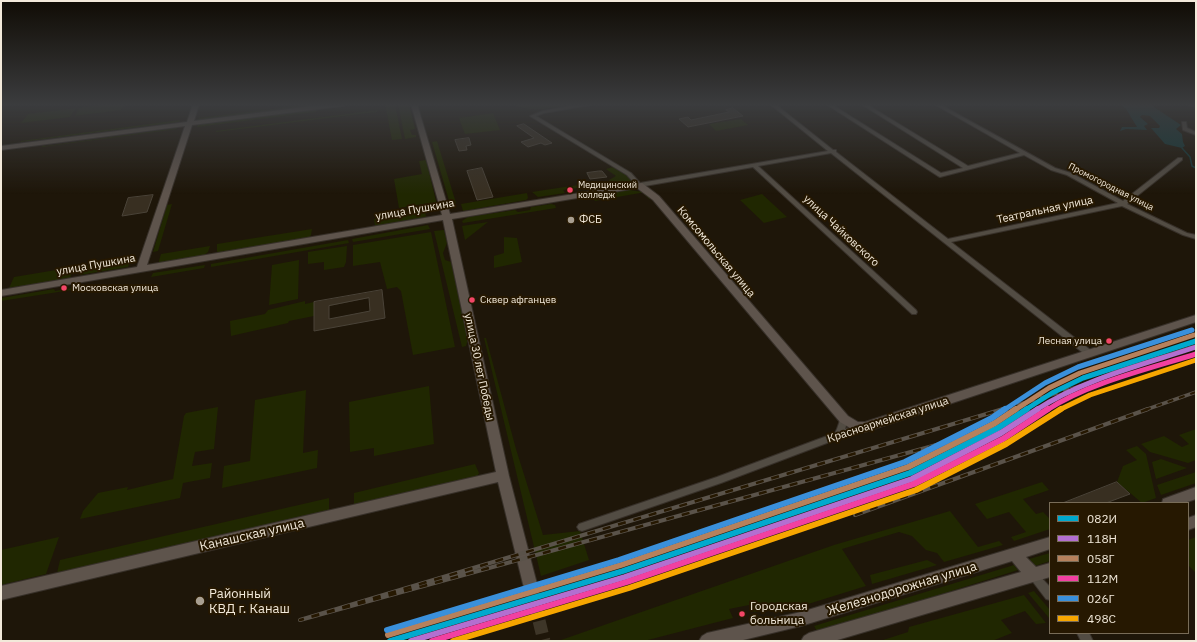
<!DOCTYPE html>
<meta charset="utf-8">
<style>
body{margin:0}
#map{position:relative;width:1197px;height:642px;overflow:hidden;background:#1e1609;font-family:"IBM Plex Sans",sans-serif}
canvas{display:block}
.frame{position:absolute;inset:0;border:2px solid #f2e9da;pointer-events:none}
.legend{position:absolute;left:1049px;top:502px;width:140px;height:132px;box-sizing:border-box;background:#261801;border:1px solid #786c58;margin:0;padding:5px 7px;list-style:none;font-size:12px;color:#f2e9da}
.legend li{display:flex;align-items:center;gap:8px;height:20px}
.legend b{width:20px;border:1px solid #786c58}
</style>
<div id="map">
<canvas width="1197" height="642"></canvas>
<div class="frame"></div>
<ul class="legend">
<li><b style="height:5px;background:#00a9ce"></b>082И</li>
<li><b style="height:5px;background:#b36fd0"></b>118Н</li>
<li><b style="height:5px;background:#b6815c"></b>058Г</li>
<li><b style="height:5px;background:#f240a1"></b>112М</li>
<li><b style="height:5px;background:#3a90db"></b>026Г</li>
<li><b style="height:5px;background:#f7a600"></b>498С</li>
</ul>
</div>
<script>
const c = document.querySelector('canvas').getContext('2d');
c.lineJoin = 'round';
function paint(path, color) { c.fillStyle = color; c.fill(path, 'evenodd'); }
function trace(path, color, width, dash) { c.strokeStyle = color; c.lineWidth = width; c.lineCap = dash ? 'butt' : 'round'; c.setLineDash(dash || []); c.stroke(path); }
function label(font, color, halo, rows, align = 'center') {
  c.font = font + ' "IBM Plex Sans",sans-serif'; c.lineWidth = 4; c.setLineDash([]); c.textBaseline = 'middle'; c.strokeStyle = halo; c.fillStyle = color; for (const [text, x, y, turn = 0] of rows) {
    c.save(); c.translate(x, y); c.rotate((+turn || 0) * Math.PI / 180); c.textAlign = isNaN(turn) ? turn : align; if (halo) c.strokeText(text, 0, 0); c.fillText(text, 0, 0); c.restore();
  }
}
paint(new Path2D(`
 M 113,104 L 124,104 L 121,110 L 75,116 L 79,108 Z
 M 311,104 L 319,105 L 198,120 L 199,118 Z
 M 385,104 L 395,104 L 402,139 L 392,140 Z
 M 398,104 L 409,104 L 415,129 L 410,130 L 412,135 L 416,135 L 416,137 L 405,139 Z
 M 513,104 L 572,104 C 552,108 531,114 513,104 Z
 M 76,108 L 70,117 L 21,123 L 28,114 Z
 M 316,109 L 316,112 L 197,127 L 198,124 Z
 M 377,110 L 377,112 L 216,132 L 216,131 Z
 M 493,113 L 500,130 L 465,134 L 459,118 Z
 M 741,119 L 748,125 L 716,131 L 709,124 Z
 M 180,120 L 179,122 L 21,142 L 21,141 Z
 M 177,128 L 177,129 L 42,147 L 43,145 L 46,146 Z
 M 437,141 L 456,203 L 450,204 L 432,142 Z
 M 426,160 L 437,205 L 429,206 L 429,203 L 399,208 L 394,179 L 422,174 L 419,161 Z
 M 613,167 L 634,180 L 631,182 L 611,184 L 609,180 L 616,176 L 606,169 Z
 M 578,185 L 581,190 L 577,188 L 563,190 L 565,193 L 538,197 L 532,192 Z
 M 629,190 L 644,192 L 651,198 L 649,199 L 643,193 L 640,193 L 595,201 L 593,198 L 594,196 Z
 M 527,193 L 528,198 L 526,200 L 463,211 L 461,204 Z
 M 762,194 L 787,217 L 764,223 L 740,200 Z
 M 172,204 L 158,251 L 153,252 L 167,205 Z
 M 551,204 L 555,205 L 556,208 L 463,223 L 462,221 L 468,217 L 515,210 L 518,212 L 530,210 L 531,207 Z
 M 425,210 L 426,217 L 375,226 L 374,219 Z
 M 488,222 L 465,240 L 462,226 Z
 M 428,225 L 430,229 L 353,242 L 352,239 Z
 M 312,229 L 311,235 L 309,238 L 222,252 L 217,252 L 217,244 Z
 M 444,230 L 447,243 L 443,253 L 445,260 L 451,262 L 468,339 L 466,346 L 462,347 L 434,231 Z
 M 431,232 L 455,347 L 413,355 L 401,291 L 397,287 L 387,289 L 380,262 L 353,266 L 353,245 Z
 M 504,237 L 517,238 L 522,262 L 494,268 L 494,256 L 504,253 Z
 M 348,240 L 349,243 L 211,267 L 211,264 Z
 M 210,246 L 208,252 L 203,256 L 158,264 L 161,254 Z
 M 347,246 L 346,262 L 344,267 L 324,270 L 324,262 L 308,264 L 308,252 Z
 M 131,258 L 128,267 L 80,275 L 84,266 Z
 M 299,260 L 298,299 L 269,305 L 272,265 Z
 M 205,265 L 204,268 L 151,277 L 153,273 Z
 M 74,267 L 70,278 L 9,288 L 14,277 Z
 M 72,288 L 71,290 L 1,301 L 1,298 L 54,289 L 55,291 Z
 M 305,301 L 305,304 L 314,302 L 314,316 L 289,321 L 288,323 L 231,336 L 230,321 L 265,314 L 268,310 Z
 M 484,338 L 486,338 L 516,449 L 543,535 L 580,531 L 589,560 L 541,576 Z
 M 429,386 L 434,444 L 374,456 L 374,448 L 350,452 L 349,402 Z
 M 306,390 L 303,453 L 318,450 L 317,468 L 222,488 L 224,466 L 250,461 L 255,400 Z
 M 218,407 L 214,449 L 195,452 L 192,466 L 212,463 L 210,478 L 183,483 L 180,498 L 80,519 L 83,511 L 98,493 L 128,487 L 127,490 L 173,479 L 184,416 L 186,413 Z
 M 1196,429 L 1196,460 L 1188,463 L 1150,452 L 1141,444 L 1164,436 L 1182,447 L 1189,444 L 1179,435 Z
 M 1137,446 L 1146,454 L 1156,498 L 1142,503 L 1117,482 L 1123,466 L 1137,460 L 1126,450 Z
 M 1161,459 L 1187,468 L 1156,479 L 1152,462 Z
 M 475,464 L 479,473 L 477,477 L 354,505 L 354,493 Z
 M 1196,472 L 1196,483 L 1161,495 L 1157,485 Z
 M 1042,482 L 1049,490 L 1023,499 L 1036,514 L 1043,512 L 1050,519 L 1050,529 L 1014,541 L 1011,537 L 1026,532 L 1009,512 L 987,519 L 975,504 Z
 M 329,498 L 329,510 L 57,573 L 60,560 Z
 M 950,511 L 978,547 L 999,541 L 1003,545 L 944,562 L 937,553 L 926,550 L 912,536 L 899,532 L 842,549 L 866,586 L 792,609 L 754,612 L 749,605 L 729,609 L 733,618 L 644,641 L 562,641 L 561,640 L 834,545 Z
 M 59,537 L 46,574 L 1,585 L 1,550 Z
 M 1196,537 L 1196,573 L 1188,565 L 1188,540 Z
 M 1050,553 L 1050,561 L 1035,566 L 1029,559 Z
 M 927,560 L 937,565 L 872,584 L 870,575 Z
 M 1014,565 L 1018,570 L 818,633 L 814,626 Z
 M 1034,591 L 1050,610 L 1049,618 L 1028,593 Z
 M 1024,595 L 1046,623 L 1036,624 L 1025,611 L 1001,620 L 1012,633 L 992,641 L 880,641 L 908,632 L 909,627 Z`), '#202701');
paint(new Path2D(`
 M 1120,104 L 1153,104 L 1154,107 L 1181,125 L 1176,129 L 1182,134 L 1183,142 L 1185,146 L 1182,148 L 1165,144 L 1151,128 L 1159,128 L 1160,126 L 1150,116 L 1142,115 L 1140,117 L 1148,124 L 1144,126 L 1147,130 L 1126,129 L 1120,131 L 1122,127 L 1137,127 L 1126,109 Z`), '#133838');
trace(new Path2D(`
 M 1182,148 L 1190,157 L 1192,166 L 1196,168`), '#133838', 1.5);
const building = new Path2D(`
 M 733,108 L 743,116 L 688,127 L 679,119 L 688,117 L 691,120 L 729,112 L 726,110 Z
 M 524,124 L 552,143 L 545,145 L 541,143 L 528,147 L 521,142 L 534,138 L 517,126 Z
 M 469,138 L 471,145 L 466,146 L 467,150 L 459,151 L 455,140 Z
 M 482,168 L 493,197 L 477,200 L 467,171 Z
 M 599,171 L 602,171 L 607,177 L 590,179 L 587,173 Z
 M 153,195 L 147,212 L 122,216 L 128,198 Z
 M 382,290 L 385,318 L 314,331 L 314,302 ZM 369,298 L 370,311 L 329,319 L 329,306 Z
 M 1117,482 L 1130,494 L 1106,503 L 1063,503 Z`);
paint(building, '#382f21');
trace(building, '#4a4338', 1);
trace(new Path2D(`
 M 530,584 L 544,641`), '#3e3628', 13, [13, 6]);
const street = new Path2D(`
 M 581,104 L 591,104 L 589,105 L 544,113 L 536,116 L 631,173 L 640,183 L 828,151 L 770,104 L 775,104 L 833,150 L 836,150 L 836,152 L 948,239 L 1118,203 L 1067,175 L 1051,170 L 1024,155 L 940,177 L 938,176 L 826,104 L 831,104 L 941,173 L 963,168 L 861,104 L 866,104 L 968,166 L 1020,153 L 934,104 L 939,104 L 1055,168 L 1071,173 L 1123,201 L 1178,158 L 1182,158 L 1182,160 L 1127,204 L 1187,233 L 1196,235 L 1196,239 L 1183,235 L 1122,206 L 951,242 L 1093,352 L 1094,354 L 1093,356 L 1087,356 L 831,153 L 758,166 L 916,310 L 917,312 L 916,314 L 912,314 L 753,167 L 639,187 L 637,186 L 627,175 L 530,116 L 543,111 Z
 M 1189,104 L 1196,104 L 1196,107 L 1189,105 Z
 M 1182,122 L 1186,122 L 1187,128 L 1196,132 L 1196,135 L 1183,130 Z
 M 844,416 L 847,417 L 848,419 L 845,429 L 861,424 L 864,425 L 865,427 L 864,429 L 721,483 L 582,531 L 579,530 L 577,527 L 579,524 L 582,523 L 717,477 L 835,433 C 838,428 839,422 841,417 Z
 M 1033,570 L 1036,572 L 1050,587 L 1050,600 L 1046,599 L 1030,578 L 1028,575 L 1030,572 Z
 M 1077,633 L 1089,633 L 1093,641 L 1081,641 Z`);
const secondary = new Path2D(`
 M 193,104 L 199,104 L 194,121 L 328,104 L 346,104 L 343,106 L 192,125 L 147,265 L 442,215 L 411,104 L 417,104 L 450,214 L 642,183 L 659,196 L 848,416 L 858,422 L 865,422 L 1196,315 L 1196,322 L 865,432 L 852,429 L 840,422 L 653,200 L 637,188 L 452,219 L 509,476 L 537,584 L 535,589 L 530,591 L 525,589 L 523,584 L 498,482 L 1,600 L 1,586 L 496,472 L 443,220 L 1,296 L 1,290 L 137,267 L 185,126 L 1,150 L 1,146 L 187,122 Z
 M 1196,487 L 1196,499 L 1184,503 L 1162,503 L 1163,499 Z
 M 1196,515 L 1196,527 L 1188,530 L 1188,518 Z
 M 1050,537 L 1050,549 L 1026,557 L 1036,567 L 1050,563 L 1050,577 L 834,641 L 801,641 L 804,636 L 809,633 L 1021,572 L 1012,561 L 801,626 L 739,641 L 699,641 L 702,636 L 707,633 L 801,612 Z`);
trace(street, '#373029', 2);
trace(secondary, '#373029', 2);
paint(street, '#524c43');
paint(secondary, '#5e544c');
const railFar1 = new Path2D(`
 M 1000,410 L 1081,386 L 1112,373 L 1196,346
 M 1145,410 L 1196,392`);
const rail = new Path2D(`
 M 998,428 L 300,620 L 1003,409
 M 855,515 L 1148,409`);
trace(railFar1, '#5a534a', 3.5);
trace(rail, '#5a534a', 4);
trace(railFar1, '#261801', 2, [6]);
trace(rail, '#261801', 2.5, [8]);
trace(new Path2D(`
 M 1025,410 L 1052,393 L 1083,378 L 1196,341`), '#00a9ce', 5);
trace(new Path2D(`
 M 390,641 L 623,571 L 910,473 L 998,428 L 1027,409`), '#00a9ce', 6);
trace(new Path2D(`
 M 1036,410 C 1084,379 1142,365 1196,347`), '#b36fd0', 5);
trace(new Path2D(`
 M 411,641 L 625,577 L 912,479 L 1001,433 L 1038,409`), '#b36fd0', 6);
trace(new Path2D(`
 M 1015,410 L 1049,388 L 1080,373 L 1194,335`), '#b6815c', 5);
trace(new Path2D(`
 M 388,635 L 621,565 L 908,467 L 995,423 L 1016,409`), '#b6815c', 6);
trace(new Path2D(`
 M 1047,410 C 1088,383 1148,369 1196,354`), '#f240a1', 5);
trace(new Path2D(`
 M 432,641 L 627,582 L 914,484 L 1003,439 L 1048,409`), '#f240a1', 6);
trace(new Path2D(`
 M 1004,410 L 1045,383 L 1078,367 L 1192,330`), '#3a90db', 5);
trace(new Path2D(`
 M 387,630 L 619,560 L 905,462 L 992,418 L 1005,409`), '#3a90db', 6);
trace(new Path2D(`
 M 1059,410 L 1090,395 L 1196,360`), '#f7a600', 5);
trace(new Path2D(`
 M 453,641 L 629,588 L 916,490 L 1006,444 L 1061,409`), '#f7a600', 6);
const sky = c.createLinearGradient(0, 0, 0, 194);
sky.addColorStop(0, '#100c05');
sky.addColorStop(0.54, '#3b3c3e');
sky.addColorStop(1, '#3b3c3e00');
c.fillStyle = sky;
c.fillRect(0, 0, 1197, 194);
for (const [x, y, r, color] of [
 [570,190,3.5,"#f34667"],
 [571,220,4,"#a89f91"],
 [64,288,3.5,"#f34667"],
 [472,300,3.5,"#f34667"],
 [1109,341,3.5,"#f34667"],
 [200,601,5,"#a89f91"],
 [742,614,3.5,"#f34667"]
]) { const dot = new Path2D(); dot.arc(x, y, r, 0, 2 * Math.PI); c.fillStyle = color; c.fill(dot); trace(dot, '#261801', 1.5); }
label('9px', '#f2e9da', '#261801', [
 ["Медицинский",578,185],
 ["колледж",578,195]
], 'left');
label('9px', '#f2e9da', '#261801', [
 ["Промогородная улица",1111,187,27]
]);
label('10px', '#f2e9da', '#261801', [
 ["Московская улица",72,288],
 ["Сквер афганцев",480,300],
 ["Лесная улица",1102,341,"right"]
], 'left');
label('11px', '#f2e9da', '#261801', [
 ["улица Пушкина",415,210,-10],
 ["Театральная улица",1045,210,-12],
 ["улица Чайковского",841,231,43],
 ["Комсомольская улица",716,252,50],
 ["улица Пушкина",96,265,-10],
 ["улица 30 лет Победы",479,367,78],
 ["Красноармейская улица",888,420,-18]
]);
label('11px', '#f2e9da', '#261801', [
 ["ФСБ",579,220]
], 'left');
label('12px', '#f2e9da', '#261801', [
 ["Городская",750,607],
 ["больница",750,621]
], 'left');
label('13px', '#f2e9da', '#261801', [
 ["Канашская улица",252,535,-13],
 ["Железнодорожная улица",902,589,-17]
]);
label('13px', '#f2e9da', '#261801', [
 ["Районный",209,594],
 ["КВД г. Канаш",209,609]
], 'left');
</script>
